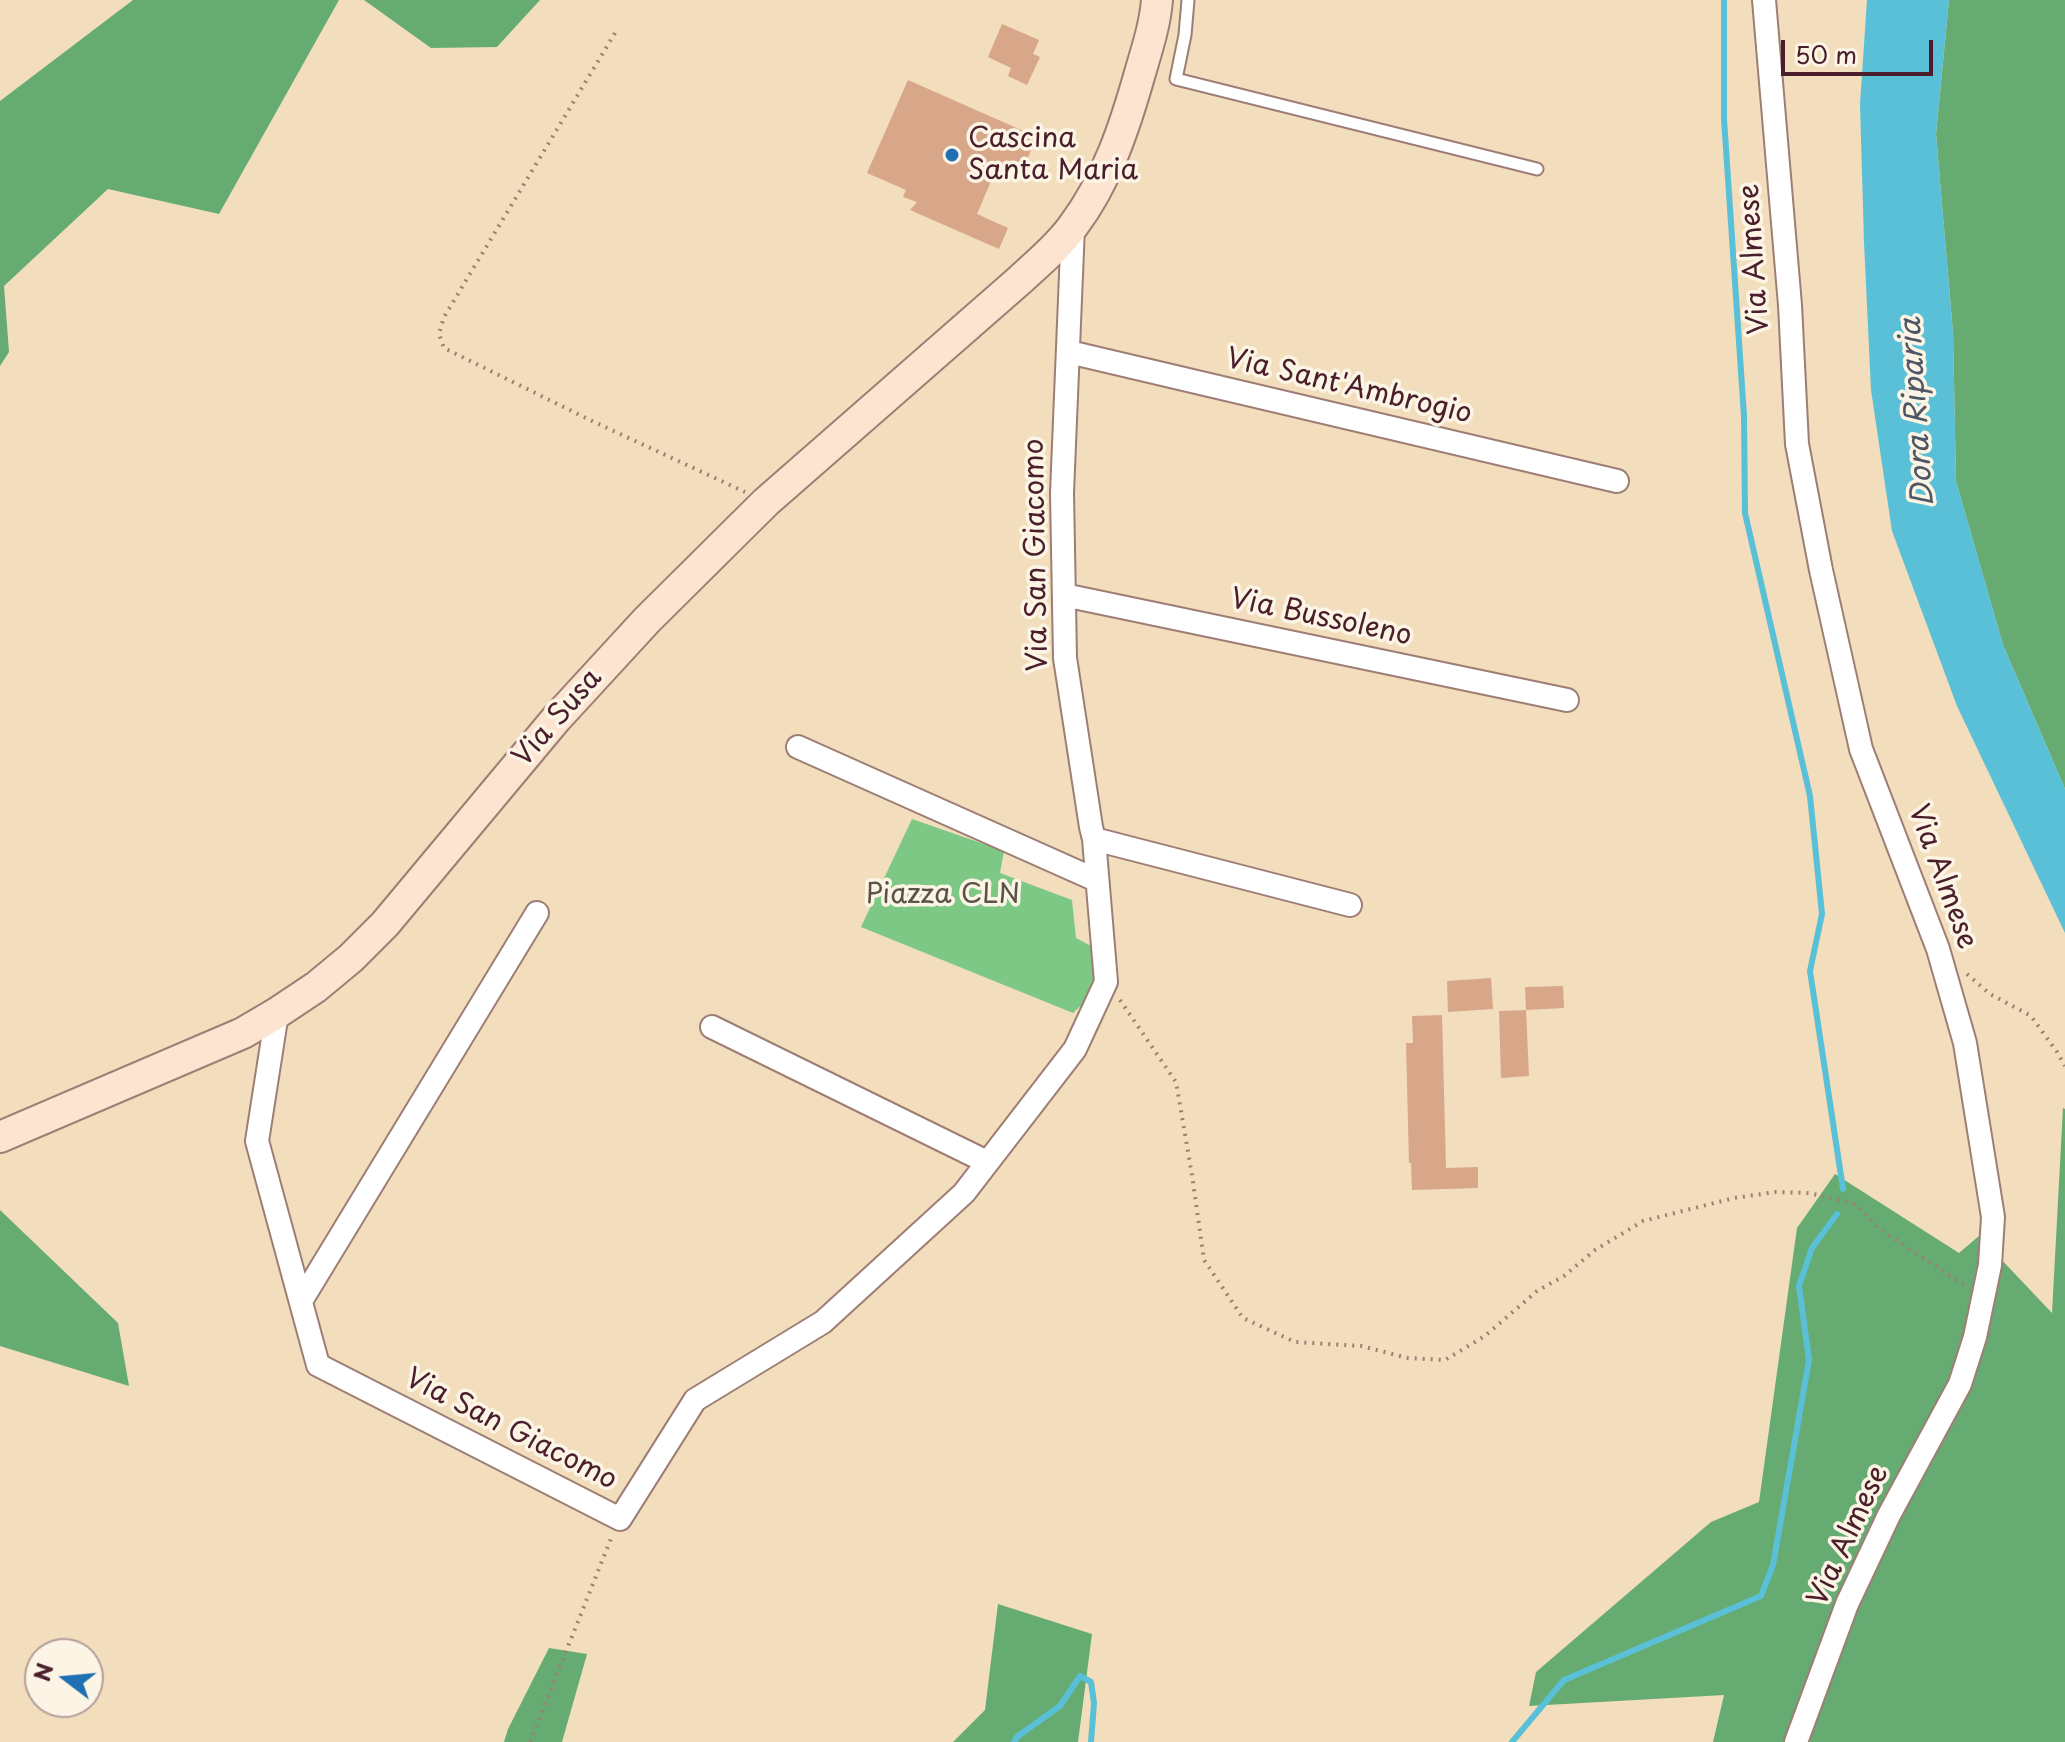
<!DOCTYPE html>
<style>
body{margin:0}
#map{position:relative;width:2065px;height:1742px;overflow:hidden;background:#f2ddbd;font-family:"Playpen Sans",sans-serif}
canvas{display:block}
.north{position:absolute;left:24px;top:1638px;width:80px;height:80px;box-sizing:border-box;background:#fcf5e5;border:2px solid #b59f9b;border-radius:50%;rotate:286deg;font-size:22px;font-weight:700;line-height:32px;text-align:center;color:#4a1f2b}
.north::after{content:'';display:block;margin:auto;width:28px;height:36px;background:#1f6fb2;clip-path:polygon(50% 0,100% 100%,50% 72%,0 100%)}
.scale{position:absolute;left:1781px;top:40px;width:152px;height:36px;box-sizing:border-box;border:4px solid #4a1f2b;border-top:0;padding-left:10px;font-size:24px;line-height:28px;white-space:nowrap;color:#4a1f2b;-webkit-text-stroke:6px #fcf5e5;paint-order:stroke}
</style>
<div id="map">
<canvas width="2065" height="1742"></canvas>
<div class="north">N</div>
<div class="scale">50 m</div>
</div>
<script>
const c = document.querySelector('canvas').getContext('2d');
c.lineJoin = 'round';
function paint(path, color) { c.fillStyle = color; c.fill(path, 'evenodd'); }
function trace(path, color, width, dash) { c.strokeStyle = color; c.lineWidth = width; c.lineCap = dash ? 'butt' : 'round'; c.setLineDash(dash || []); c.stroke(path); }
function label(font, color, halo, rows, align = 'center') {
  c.font = font + ' "Playpen Sans",sans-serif'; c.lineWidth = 7; c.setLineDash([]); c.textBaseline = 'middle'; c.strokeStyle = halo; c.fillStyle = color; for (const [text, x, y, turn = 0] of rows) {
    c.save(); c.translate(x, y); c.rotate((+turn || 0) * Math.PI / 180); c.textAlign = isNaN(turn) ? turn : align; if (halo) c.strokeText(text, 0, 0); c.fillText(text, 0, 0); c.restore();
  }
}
paint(new Path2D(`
 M 912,819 L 1004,851 L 1000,873 L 1072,900 L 1076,938 L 1103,952 L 1106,982 L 1073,1013 L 861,927 Z`), '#7ec885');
paint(new Path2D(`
 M 133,0 L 339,0 L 219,214 L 108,189 L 4,286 L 9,352 L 0,366 L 0,101 Z
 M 364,0 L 540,0 L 497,47 L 431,48 Z
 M 1949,0 L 2065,0 L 2065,789 L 2003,645 L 1956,481 L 1953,333 L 1936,134 Z
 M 2063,1108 L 2065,1109 L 2065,1742 L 1713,1742 L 1724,1695 L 1529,1706 L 1536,1672 L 1711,1522 L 1759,1502 L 1797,1228 L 1835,1174 L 1959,1253 L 1979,1236 L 2052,1313 Z
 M 0,1210 L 118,1323 L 129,1386 L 0,1346 Z
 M 998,1604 L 1092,1634 L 1078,1742 L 953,1742 L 985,1710 Z
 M 549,1648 L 587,1654 L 562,1742 L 504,1742 L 508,1729 Z`), '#66ac72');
paint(new Path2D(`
 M 1867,0 L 1949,0 L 1936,134 L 1953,333 L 1956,481 L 2003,645 L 2065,789 L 2065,933 L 1957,706 L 1892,531 L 1871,390 L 1864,242 L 1860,104 Z`), '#59c0d7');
trace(new Path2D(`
 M 1724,0 L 1724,119 L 1744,416 L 1745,513 L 1810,796 L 1822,914 L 1810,971 L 1843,1189
 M 1014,1742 L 1018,1736 L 1060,1706 L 1080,1676 L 1091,1682 L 1094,1703 L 1091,1742
 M 1512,1742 L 1564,1680 L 1761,1596 L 1773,1565 L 1809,1360 L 1799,1286 L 1812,1248 L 1837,1214`), '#59c0d7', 6);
paint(new Path2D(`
 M 1002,24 L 1039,40 L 1033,54 L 1040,57 L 1027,85 L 1008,76 L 1011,68 L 988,57 Z
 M 908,80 L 1037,137 L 1017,182 L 995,172 L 977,214 L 1008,228 L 999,249 L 910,210 L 917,202 L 903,197 L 906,190 L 867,173 Z
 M 1491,978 L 1493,1009 L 1448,1012 L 1447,981 Z
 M 1563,986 L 1564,1008 L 1526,1010 L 1525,987 Z
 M 1526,1010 L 1529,1076 L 1501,1078 L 1499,1011 Z
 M 1442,1015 L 1446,1168 L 1478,1167 L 1478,1188 L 1412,1190 L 1411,1163 L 1409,1163 L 1406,1043 L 1413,1043 L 1412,1016 Z`), '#d8a689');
const lane = new Path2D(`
 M 1188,0 L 1185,35 L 1176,79 L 1537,169`);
const street = new Path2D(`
 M 1764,0 L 1790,305 L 1797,444 L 1821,570 L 1861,749 L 1938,949 L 1965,1043 L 1993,1217 L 1990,1265 L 1975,1337 L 1960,1384 L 1889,1515 L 1847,1604 L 1796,1742
 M 1069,352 L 1617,481
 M 1064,595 L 1567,700
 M 798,747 L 1096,880
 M 1094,839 L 1350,905
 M 277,1013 L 257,1141 L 318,1365 L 620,1519 L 695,1400 L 823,1322 L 964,1193 L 1075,1049 L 1106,982 L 1094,839 L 1091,827 L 1065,658 L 1062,493 L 1073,226
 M 712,1027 L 987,1162
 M 301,1301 L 537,913`);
const secondary = new Path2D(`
 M 0,1137 L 243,1033 L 277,1013 L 316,987 L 351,958 L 385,924 L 556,719 L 647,620 L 766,502 L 1021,279 C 1039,262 1059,246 1073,226 C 1107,181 1125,126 1140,73 C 1147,49 1155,25 1157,0`);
trace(lane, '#9e7e74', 15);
trace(street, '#9e7e74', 26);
trace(secondary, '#9e7e74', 34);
trace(new Path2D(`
 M 615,33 L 444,317 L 439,334 L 444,348 L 590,420 L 745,492
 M 1967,974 L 1990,994 L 2031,1016 L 2057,1052 L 2065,1066
 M 1120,1000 L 1176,1082 L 1192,1175 L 1204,1260 L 1243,1318 L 1295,1342 L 1361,1346 L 1408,1358 L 1445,1360 L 1485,1336 L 1537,1291 L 1564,1276 L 1595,1250 L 1643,1221 L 1734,1198 L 1776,1192 L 1809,1193 L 1856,1204 L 1878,1228 L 1964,1285
 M 530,1742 L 612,1536`), '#9e7e74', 4, [2, 6]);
trace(lane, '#fff', 11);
trace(street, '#fff', 22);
trace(secondary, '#fde4d1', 30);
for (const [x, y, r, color] of [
 [952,155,8,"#1f6fb2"]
]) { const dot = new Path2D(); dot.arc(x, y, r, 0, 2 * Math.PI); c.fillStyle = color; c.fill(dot); trace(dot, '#fcf5e5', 3); }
label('28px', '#4a1f2b', '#fcf5e5', [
 ["Cascina",968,139],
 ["Santa Maria",968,171]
], 'left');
label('28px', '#4a1f2b', '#fcf5e5', [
 ["Via Almese",1755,259,-94],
 ["Via Sant'Ambrogio",1349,387,13],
 ["Via San Giacomo",1037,555,-91],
 ["Via Bussoleno",1321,618,12],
 ["Via Susa",558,718,-49],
 ["Via Almese",1942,877,70],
 ["Via San Giacomo",511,1430,27],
 ["Via Almese",1849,1536,-65]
]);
label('28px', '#5a5246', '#fcf5e5', [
 ["Piazza CLN",943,895]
]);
label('italic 30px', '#4f5767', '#fcf5e5', [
 ["Dora Riparia",1918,412,-94]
]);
</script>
